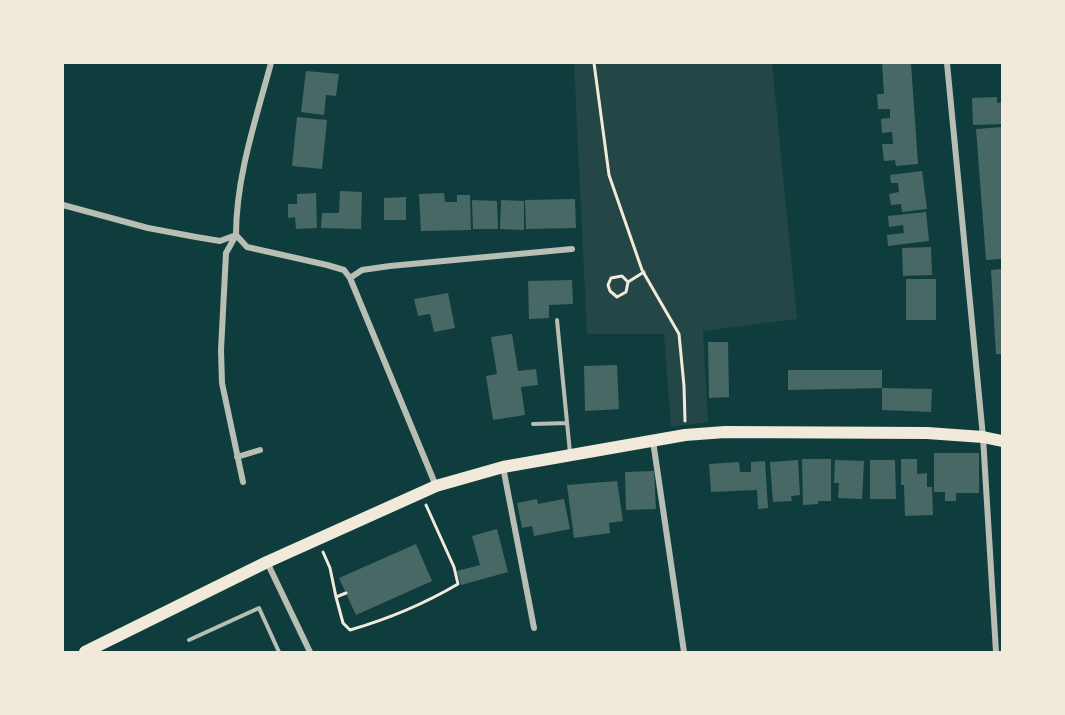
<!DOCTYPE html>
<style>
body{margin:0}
#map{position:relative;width:1065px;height:715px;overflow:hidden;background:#0f3d3e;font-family:Figtree,sans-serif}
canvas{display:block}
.frame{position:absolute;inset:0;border:64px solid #f1e9da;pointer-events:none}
</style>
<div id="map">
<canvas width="1065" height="715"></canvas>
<div class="frame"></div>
</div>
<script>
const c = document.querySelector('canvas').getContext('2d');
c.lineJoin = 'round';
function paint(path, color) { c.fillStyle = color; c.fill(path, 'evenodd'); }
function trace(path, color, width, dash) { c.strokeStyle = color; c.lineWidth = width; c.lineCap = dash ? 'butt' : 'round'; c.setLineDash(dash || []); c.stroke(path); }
paint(new Path2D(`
 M 574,63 L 772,63 L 797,319 L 703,331 L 708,422 L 671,427 L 664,334 L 587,334 Z`), '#244646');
paint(new Path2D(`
 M 882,63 L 911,63 L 918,164 L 896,166 L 895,160 L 884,161 L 882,144 L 893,144 L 892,132 L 882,133 L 881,119 L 890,118 L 890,109 L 878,109 L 877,94 L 884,94 Z
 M 306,71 L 339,74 L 336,96 L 326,95 L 324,115 L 301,112 Z
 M 997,97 L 997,103 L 1002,102 L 1002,124 L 973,125 L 972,98 Z
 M 297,117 L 327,120 L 322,169 L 292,166 Z
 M 1002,127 L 1002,259 L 986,260 L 976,129 Z
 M 922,171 L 927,209 L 902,212 L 901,204 L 891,205 L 889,194 L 899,192 L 898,183 L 891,183 L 890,175 Z
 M 340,191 L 362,192 L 361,229 L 321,228 L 322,213 L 339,213 Z
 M 316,193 L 317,228 L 296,229 L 295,217 L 288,218 L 288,204 L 297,204 L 297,194 Z
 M 444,193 L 445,202 L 457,202 L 457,195 L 470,195 L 471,230 L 421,231 L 419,194 Z
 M 406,197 L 406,220 L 384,220 L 384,198 Z
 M 575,199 L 576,228 L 526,229 L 525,200 Z
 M 472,200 L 497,201 L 498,229 L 473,229 Z
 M 501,200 L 524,201 L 524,230 L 500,229 Z
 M 926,212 L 929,241 L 888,246 L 887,235 L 904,233 L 903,225 L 889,227 L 888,216 Z
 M 931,247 L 932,275 L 903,276 L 902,248 Z
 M 1002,269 L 1002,354 L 996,354 L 991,270 Z
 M 906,279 L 936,279 L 936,320 L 906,320 Z
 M 572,280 L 573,304 L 549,305 L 549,318 L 529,319 L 528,281 Z
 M 448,293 L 455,328 L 434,332 L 430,314 L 418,316 L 414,299 Z
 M 512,334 L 518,371 L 536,369 L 538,385 L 521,387 L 525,415 L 493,420 L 486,376 L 497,374 L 491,337 Z
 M 708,342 L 728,342 L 729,397 L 709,398 Z
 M 617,365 L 619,409 L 585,411 L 584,366 Z
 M 788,370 L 882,370 L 882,388 L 788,390 Z
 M 882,388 L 932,389 L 931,412 L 882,410 Z
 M 934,453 L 979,453 L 979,493 L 956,493 L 956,501 L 945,501 L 945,492 L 934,492 Z
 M 802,459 L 831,459 L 831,501 L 818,501 L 818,504 L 803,505 Z
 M 901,459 L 917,459 L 917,474 L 927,473 L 927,487 L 932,487 L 933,515 L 905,516 L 904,485 L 901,485 Z
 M 798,460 L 800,495 L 791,496 L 792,501 L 773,502 L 770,462 Z
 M 835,460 L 864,461 L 862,499 L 838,498 L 839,483 L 834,483 Z
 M 870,460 L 895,460 L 896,499 L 870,499 Z
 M 765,461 L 768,508 L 758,509 L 757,490 L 711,492 L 709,464 L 739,462 L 740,472 L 751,472 L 751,462 Z
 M 654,471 L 656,509 L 626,510 L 625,472 Z
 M 617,481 L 623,521 L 609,523 L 610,533 L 574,538 L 567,485 Z
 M 537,499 L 538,504 L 564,499 L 570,529 L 534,536 L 532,526 L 522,528 L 517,503 Z
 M 497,529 L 508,572 L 461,585 L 457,571 L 480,565 L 472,536 Z
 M 416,544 L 432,581 L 356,615 L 339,578 Z`), '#486865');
trace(new Path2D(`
 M 594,63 L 609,175 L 642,270 L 679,334 L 684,386 L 685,421
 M 628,282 L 626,292 L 617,297 L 610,291 L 608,285 L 611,278 L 622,276 L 628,282 L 644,272
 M 323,552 L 330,568 L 336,597 L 346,593
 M 336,597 L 343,623 L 350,630 C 388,619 424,604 458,584 L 454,567 L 426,505`), '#f1e9da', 3);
trace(new Path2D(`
 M 557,320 L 570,453
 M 533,424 L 567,423
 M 189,640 L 259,608 L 279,652`), '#b8beb3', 4);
trace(new Path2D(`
 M 271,63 C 256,119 236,177 236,235 L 247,247 L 327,265 L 344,270 L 350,278 L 436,486
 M 947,63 L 983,437 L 996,652
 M 63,205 L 148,228 L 196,237 L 220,241 L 236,235
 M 236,235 L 226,253 L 221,350 L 222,383 L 243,482
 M 350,278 L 362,270 L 390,266 L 572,249
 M 653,441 L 684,652
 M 237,457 L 260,450
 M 503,467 L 534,628
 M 267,562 L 310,652`), '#b8beb3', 6);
trace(new Path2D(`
 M 85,652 L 267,562 L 436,486 L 503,467 L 685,435 L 725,432 L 927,433 L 983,437 L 1002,441`), '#f1e9da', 12);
</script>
